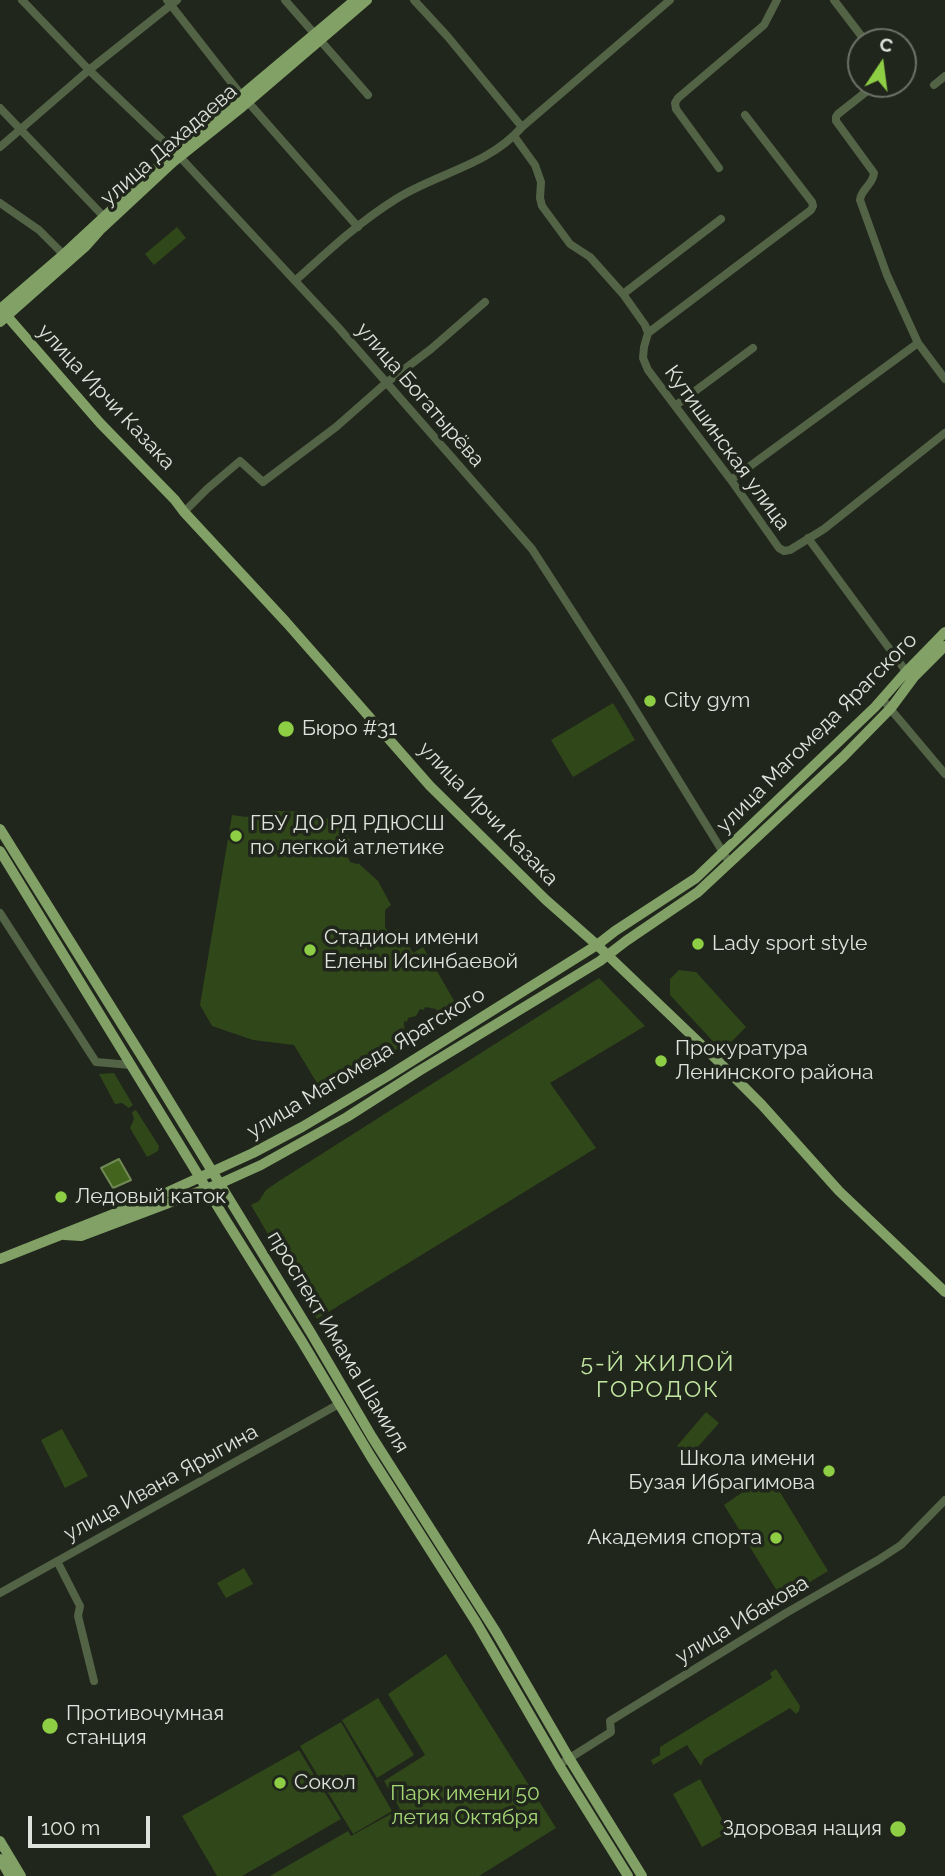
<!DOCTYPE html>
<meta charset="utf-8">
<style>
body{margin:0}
#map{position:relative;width:945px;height:1876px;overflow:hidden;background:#20261b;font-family:Raleway,sans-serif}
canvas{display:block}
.north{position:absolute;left:847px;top:28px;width:70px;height:70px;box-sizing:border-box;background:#20261b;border:2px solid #6c7268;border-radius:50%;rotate:13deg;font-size:19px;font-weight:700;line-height:28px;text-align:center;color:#dfe3db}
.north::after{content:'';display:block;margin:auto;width:24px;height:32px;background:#8dce44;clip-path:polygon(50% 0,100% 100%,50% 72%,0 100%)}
.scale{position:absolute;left:28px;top:1816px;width:122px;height:32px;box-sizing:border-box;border:4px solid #dfe3db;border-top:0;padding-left:9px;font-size:21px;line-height:24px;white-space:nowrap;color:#dfe3db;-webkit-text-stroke:5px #20261b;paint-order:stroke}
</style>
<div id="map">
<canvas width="945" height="1876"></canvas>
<div class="north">С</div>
<div class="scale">100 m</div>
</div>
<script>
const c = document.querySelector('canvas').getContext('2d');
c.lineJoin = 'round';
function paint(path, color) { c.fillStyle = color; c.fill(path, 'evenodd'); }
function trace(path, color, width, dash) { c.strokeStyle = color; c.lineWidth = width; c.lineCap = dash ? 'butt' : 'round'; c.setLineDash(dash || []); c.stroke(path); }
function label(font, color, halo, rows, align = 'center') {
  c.font = font + ' Raleway,sans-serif'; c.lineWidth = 7; c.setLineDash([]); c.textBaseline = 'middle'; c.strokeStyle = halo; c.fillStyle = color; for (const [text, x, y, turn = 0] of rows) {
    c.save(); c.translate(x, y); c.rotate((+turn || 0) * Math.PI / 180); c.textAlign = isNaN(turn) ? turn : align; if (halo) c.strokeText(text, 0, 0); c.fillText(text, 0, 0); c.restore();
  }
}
paint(new Path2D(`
 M 177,227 L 186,238 L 154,265 L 145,254 Z
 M 613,703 L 635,740 L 573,777 L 551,740 Z
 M 272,811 C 294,811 322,811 339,826 C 343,830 347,835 350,840 L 346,852 L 350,862 L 357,864 L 358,863 L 378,881 L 391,905 L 385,910 L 385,928 L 390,932 L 399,929 L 413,953 L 423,947 L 460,1011 L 440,1018 L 436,1009 L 425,1007 L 424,1010 L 420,1009 L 416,1016 L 408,1018 L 407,1022 L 404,1021 L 405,1045 L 376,1061 L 323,1093 L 294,1045 L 253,1040 L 212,1026 L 200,1005 L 232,815 L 246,817 Z
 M 679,970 L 696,972 L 746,1027 L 722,1051 L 670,995 L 670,979 Z
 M 599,978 L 645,1026 L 550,1083 L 596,1148 L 317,1319 L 251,1205 L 259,1201 L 266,1190 L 279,1181 Z
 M 114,1073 L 133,1105 L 129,1108 L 122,1103 L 115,1104 L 99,1074 Z
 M 136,1110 L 159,1146 L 158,1151 L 147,1157 L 130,1128 L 134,1119 L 132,1112 Z
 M 706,1412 L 719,1423 L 689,1457 L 677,1446 Z
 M 62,1429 L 88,1476 L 65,1488 L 41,1440 Z
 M 769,1474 L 828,1571 L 782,1599 L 724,1505 Z
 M 244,1568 L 253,1584 L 226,1598 L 217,1583 Z
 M 446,1654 L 556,1828 L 479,1876 L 270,1876 L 348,1831 L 351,1836 L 400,1809 L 384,1781 L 425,1755 L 388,1694 Z
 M 776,1669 L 800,1706 L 799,1711 L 796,1714 L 790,1708 L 704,1759 L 701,1766 L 687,1745 L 653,1765 L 651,1760 L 660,1755 L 660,1747 L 772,1678 L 770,1673 Z
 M 378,1698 L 414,1755 L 377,1778 L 342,1720 Z
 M 341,1722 L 392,1811 L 353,1834 L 300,1746 Z
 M 299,1750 L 341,1819 L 242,1876 L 217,1876 L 182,1816 Z
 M 700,1779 L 729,1832 L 702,1847 L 673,1794 Z`), '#304719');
const water = new Path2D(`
 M 119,1159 L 131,1180 L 113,1188 L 101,1168 Z`);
paint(water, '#42641c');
trace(water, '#718a55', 2);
trace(new Path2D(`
 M 22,0 L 89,70 L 180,157 L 337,326 L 532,549 L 623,690 L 729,862
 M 167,0 L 242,96 L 248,102 L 358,227
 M 285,0 L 368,95
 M 414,0 L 448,37 L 522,127
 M 834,0 L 866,42
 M 876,84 L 838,114 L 836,117 L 836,121 L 874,173 C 873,185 861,189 860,200 L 887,275 L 918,343 L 945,379
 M 934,85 L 945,76
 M 0,108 L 107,220
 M 514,136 L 535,165 L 541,182 L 540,198 L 542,206 L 570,244 L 590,257 L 623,294 L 645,325 L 648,333 L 644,347 L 643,358 L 648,370 L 731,480 L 779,548 L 784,551 L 790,550 L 824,529 L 945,433
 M 0,147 L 89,70 L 177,0
 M 719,168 L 676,109 L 675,103 L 678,98 L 764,25 L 777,0
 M 0,203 L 39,230 L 68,259
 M 295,281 C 327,252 359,222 396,199 C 437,173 488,166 522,127 L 670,0
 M 623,294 L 721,219
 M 648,333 L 811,210 L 813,206 L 812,202 L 745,115
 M 675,406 L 753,348
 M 731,480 L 918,343
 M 184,512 L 207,489 L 240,461 L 263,482 L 336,427 L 386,383 L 431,349 L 485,302
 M 808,538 L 908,674
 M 882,699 L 945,774
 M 0,913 L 96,1062 L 131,1065
 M 57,1561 L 80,1606 L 78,1616 L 94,1681
 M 0,1593 L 339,1404
 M 565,1761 L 611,1732 L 610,1721 L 786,1613 L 878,1560 L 901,1545 L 945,1500`), '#536346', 8);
trace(new Path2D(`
 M 0,308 L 100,423 L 175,500 L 184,512 L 286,622 L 430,786 L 546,900 L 597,945 L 711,1054 L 762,1105 L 839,1191 L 945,1292
 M 0,309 L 64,254 L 174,152 L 355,0
 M 0,322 L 86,246 L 101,229 L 173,162 L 242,107 L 367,0
 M 0,829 L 146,1063 L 311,1333 L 372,1437 L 496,1632 L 569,1758 L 642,1876
 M 0,851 L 227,1222 L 301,1340 L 371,1457 L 476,1622 L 559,1765 L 628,1876
 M 64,1235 L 81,1236 L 219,1184 L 261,1165 L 347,1117 L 419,1071 L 600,961 L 626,941 L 698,892 L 843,757 L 891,708 L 914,677 L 945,646
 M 0,1259 L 159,1196 L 253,1153 L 302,1127 L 388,1076 L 597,945 L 615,931 L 696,878 L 875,707 L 905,673 L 945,632
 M 0,1841 L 21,1876
 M 0,1859 L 10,1876`), '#82a166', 10);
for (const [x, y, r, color] of [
 [650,701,7,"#8dce44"],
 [286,729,9,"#8dce44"],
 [236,836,7,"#8dce44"],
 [698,944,7,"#8dce44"],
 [310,950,7,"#8dce44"],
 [661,1061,7,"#8dce44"],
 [61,1197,7,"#8dce44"],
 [829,1471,7,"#8dce44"],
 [776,1538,7,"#8dce44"],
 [50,1726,9,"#8dce44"],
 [280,1783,7,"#8dce44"],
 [898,1829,9,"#8dce44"]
]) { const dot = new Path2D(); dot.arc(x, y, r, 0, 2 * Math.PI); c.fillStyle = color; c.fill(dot); trace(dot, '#20261b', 2.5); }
label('21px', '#dfe3db', '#20261b', [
 ["улица Дахадаева",169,145,-41],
 ["улица Богатырёва",420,395,49],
 ["улица Ирчи Казака",106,397,47],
 ["Кутишинская улица",727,448,54],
 ["улица Магомеда Ярагского",817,733,-45],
 ["улица Ирчи Казака",488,814,46],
 ["улица Магомеда Ярагского",366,1063,-31],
 ["проспект Имама Шамиля",338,1342,59],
 ["улица Ивана Ярыгина",161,1483,-29],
 ["улица Ибакова",742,1620,-31]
]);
label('21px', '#dfe3db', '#20261b', [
 ["City gym",664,701],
 ["Бюро #31",302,729],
 ["ГБУ ДО РД РДЮСШ",250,824],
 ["по легкой атлетике",250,848],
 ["Стадион имени",324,938],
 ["Елены Исинбаевой",324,962],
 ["Lady sport style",712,944],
 ["Прокуратура",675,1049],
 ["Ленинского района",675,1073],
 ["Ледовый каток",75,1197],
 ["Школа имени",815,1459,"right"],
 ["Бузая Ибрагимова",815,1483,"right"],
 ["Академия спорта",762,1538,"right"],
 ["Противочумная",66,1714],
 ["станция",66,1738],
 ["Сокол",294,1783],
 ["Здоровая нация",882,1829,"right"]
], 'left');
label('21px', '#a5d776', '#20261b', [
 ["Парк имени 50",465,1794],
 ["летия Октября",465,1818]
]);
c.letterSpacing = '2px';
label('23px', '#c2e7a2', '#20261b', [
 ["5-Й ЖИЛОЙ",658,1364],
 ["ГОРОДОК",658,1390]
]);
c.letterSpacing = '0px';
</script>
